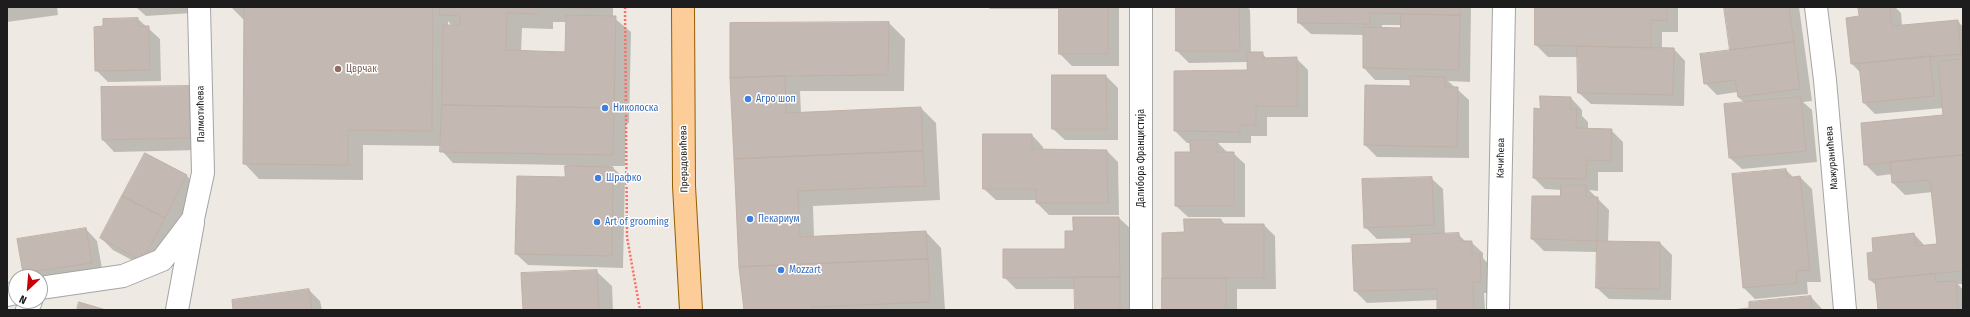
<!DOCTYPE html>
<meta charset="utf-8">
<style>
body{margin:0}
#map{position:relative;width:1970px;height:317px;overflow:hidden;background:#eeeae3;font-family:"Fira Sans Condensed",sans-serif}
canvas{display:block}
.frame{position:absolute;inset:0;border:8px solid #1d1d1d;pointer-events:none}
.north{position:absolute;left:8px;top:269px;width:40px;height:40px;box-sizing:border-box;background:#fff;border:1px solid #a5a5a5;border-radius:50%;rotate:206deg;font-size:11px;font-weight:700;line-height:16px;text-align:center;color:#1d1d1d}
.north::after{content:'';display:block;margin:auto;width:14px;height:18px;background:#ca0009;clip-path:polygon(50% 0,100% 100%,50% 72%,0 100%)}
</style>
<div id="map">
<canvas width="1970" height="317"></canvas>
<div class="frame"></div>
<div class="north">N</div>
</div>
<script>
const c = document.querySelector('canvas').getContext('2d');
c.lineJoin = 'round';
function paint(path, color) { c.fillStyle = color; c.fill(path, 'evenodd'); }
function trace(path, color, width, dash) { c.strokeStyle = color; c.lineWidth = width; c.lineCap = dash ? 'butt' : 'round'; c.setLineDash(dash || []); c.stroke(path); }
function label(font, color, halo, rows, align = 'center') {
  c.font = font + ' "Fira Sans Condensed",sans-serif'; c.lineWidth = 3; c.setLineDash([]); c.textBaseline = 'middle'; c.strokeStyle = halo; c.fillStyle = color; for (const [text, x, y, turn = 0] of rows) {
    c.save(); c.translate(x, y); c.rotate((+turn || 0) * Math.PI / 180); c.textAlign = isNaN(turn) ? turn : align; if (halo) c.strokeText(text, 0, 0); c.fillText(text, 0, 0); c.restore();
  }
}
paint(new Path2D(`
 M 7,7 L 57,7 L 58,15 L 7,22 Z
 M 136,7 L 207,7 L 207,12 L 146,16 Z
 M 231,7 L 613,7 L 613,17 L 631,32 L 629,123 L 626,123 L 625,166 L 611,166 L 625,179 L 623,268 L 528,265 L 516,254 L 566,178 L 566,165 L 453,163 L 442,151 L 442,146 L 363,145 L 363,180 L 259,179 L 244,163 L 245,21 ZM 448,21 L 452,26 L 448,26 ZM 553,22 L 567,22 L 566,53 L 521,52 L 522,28 L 553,29 Z
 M 988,7 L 1119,7 L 1119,66 L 1072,66 L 1060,54 L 1060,9 L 990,9 Z
 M 1177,7 L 1248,7 L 1250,10 L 1251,53 L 1262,53 L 1267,59 L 1296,58 L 1308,70 L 1308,117 L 1267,117 L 1267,136 L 1251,136 L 1251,143 L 1218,143 L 1228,153 L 1233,153 L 1245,164 L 1245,217 L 1188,217 L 1176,206 L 1191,153 L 1191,143 L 1187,143 L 1175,131 L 1248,71 L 1248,62 L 1189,63 L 1177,51 Z
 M 1299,7 L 1471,7 L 1470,82 L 1448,81 L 1469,100 L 1469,158 L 1377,157 L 1365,145 L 1411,87 L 1411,80 L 1375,80 L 1364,68 L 1364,35 L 1311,34 L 1299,23 ZM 1382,25 L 1401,25 L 1401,29 L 1382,29 Z
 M 1536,7 L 1678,7 L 1678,32 L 1662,32 L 1662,49 L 1674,49 L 1685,61 L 1684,106 L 1591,104 L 1579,93 L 1579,57 L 1548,57 L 1536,45 Z
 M 1725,7 L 1799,7 L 1812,101 L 1803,102 L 1812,110 L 1817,162 L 1742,169 L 1730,158 L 1745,103 L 1738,97 L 1738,92 L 1717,95 L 1705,83 L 1731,51 Z
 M 1859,7 L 1895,7 L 1901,13 L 1902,26 L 1958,21 L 1963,27 L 1963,284 L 1958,284 L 1963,290 L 1963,310 L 1879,310 L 1877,286 L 1870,280 L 1874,253 L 1914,234 L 1925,246 L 1938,244 L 1933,192 L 1905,195 L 1893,183 L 1892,174 L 1877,176 L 1865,164 L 1944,116 L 1943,108 L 1875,114 L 1864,103 L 1861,73 L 1852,64 L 1860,17 Z
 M 138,19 L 160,39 L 161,81 L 108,82 L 96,70 L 104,27 Z
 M 889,23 L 905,39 L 904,91 L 800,91 L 801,113 L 921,108 L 936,123 L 940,200 L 813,206 L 814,237 L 926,232 L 941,248 L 945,310 L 745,310 L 731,78 Z
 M 1106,76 L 1118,88 L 1118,140 L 1065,140 L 1053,129 Z
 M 188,87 L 200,99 L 201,150 L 114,152 L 103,140 Z
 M 1571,98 L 1582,110 L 1582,116 L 1588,122 L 1588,129 L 1611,130 L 1623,142 L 1623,172 L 1598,172 L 1598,191 L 1589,190 L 1609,210 L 1608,242 L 1660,243 L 1672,255 L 1671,300 L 1609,299 L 1597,288 L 1598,252 L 1544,251 L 1532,239 L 1561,197 L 1562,190 L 1545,189 L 1534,178 L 1541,110 Z
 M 1032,135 L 1043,147 L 1043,150 L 1107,151 L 1118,162 L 1119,215 L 1049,215 L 1037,203 L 1037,200 L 996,200 L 984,189 Z
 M 146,154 L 187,176 L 198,188 L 154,272 L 113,250 L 101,238 Z
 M 1786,170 L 1794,178 L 1800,177 L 1812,189 L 1821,282 L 1807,282 L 1808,294 L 1755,299 L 1744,288 Z
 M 1431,178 L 1443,189 L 1445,234 L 1458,234 L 1466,242 L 1471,242 L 1483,253 L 1483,258 L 1491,267 L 1492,293 L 1484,293 L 1485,310 L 1439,310 L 1438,300 L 1367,303 L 1355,291 L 1353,246 L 1412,244 L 1412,238 L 1377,239 L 1365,227 Z
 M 1119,218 L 1131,229 L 1131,310 L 1076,310 L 1075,289 L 1016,289 L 1004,277 L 1066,250 L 1074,233 Z
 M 1221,220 L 1226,225 L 1264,225 L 1275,236 L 1276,289 L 1237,289 L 1237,310 L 1163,310 L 1185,233 Z
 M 86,229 L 97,241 L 103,274 L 28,277 L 24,273 L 19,239 Z
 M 596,271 L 612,286 L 613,310 L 524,310 Z
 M 309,290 L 320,301 L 322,310 L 234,310 Z
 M 1811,297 L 1823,310 L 1735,310 L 1750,309 Z`), '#0003');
const building = new Path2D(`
 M 230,7 L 433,7 L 432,131 L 348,130 L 348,165 L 243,164 L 244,7 Z
 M 440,7 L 598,7 L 598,9 L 538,7 L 538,14 L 507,13 L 506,50 L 565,52 L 566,15 L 616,16 L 614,108 L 442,105 L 443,25 L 460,25 L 460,16 L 440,15 Z
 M 1059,7 L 1108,7 L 1108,54 L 1059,54 Z
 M 1176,7 L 1239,7 L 1240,51 L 1176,51 Z
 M 1298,7 L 1460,7 L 1460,15 L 1370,13 L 1370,24 L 1298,23 Z
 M 1535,7 L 1667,7 L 1667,21 L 1651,20 L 1651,48 L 1535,45 Z
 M 1724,7 L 1789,7 L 1794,42 L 1730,50 Z
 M 1858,7 L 1890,7 L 1892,26 L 1958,20 L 1961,54 L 1851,64 L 1846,18 L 1859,16 Z
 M 1401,14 L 1460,15 L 1459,70 L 1363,68 L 1363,27 L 1400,28 Z
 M 138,18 L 138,26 L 149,26 L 150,70 L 95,71 L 94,27 L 103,26 L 103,19 Z
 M 889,22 L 888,75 L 785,76 L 730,78 L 730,23 Z
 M 1794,42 L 1800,89 L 1738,97 L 1735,80 L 1704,84 L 1700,54 Z
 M 1577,46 L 1674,48 L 1673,95 L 1578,93 Z
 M 1247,52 L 1263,52 L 1263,58 L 1297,57 L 1297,106 L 1256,106 L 1256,125 L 1240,125 L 1240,132 L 1174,131 L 1174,71 L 1247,70 Z
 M 1930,56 L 1934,96 L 1863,103 L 1859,64 Z
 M 1963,59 L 1963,155 L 1864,165 L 1861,123 L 1943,115 L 1938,62 Z
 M 1052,75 L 1106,75 L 1107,129 L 1052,129 Z
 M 785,76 L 786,113 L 921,107 L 923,151 L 734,159 L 730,78 Z
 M 1410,76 L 1445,77 L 1445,87 L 1458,87 L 1457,147 L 1364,145 L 1365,85 L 1410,86 Z
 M 189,86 L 190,138 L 102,140 L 101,87 Z
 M 1540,96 L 1571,97 L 1570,109 L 1577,109 L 1576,128 L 1612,129 L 1611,161 L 1587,160 L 1586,179 L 1533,178 L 1534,108 L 1540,109 Z
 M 1801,97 L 1806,151 L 1729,158 L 1724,104 Z
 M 442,105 L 614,108 L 613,155 L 440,152 Z
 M 983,134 L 1032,134 L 1032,149 L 1107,150 L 1108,203 L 1036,203 L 1036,189 L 983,189 Z
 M 1190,140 L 1217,140 L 1217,152 L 1234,152 L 1234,206 L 1175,206 L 1175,152 L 1190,152 Z
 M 923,151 L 925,186 L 798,191 L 800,237 L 926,231 L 928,259 L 739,267 L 734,159 Z
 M 145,153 L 187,175 L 165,218 L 122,196 Z
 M 1963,155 L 1963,271 L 1869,280 L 1867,253 L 1873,252 L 1872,238 L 1914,233 L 1916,246 L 1937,244 L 1930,180 L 1892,183 L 1890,162 Z
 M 565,166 L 613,167 L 612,256 L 515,254 L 517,176 L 565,177 Z
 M 1786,169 L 1787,178 L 1800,176 L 1810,270 L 1796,271 L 1797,283 L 1743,288 L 1732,174 Z
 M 1432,177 L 1434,225 L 1364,228 L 1362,179 Z
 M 1561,185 L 1586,185 L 1586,197 L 1598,197 L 1597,241 L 1531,239 L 1532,196 L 1560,196 Z
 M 122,196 L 165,218 L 142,261 L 100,238 Z
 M 1073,217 L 1119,217 L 1120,277 L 1003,278 L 1003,249 L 1065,249 L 1065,231 L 1073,231 Z
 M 1184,219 L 1221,219 L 1221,224 L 1264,224 L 1264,278 L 1162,278 L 1162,233 L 1184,232 Z
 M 86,228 L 92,263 L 23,273 L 17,239 Z
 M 1459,233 L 1459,241 L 1472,241 L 1472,254 L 1480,254 L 1481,282 L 1473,282 L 1474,310 L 1437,310 L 1437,289 L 1354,291 L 1352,245 L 1411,243 L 1411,235 Z
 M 1597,241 L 1660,242 L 1660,289 L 1596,288 Z
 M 928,259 L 930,302 L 812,307 L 812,310 L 744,310 L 739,267 Z
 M 597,270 L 599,310 L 523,310 L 521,273 Z
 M 1935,274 L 1936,282 L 1956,281 L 1958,310 L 1878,310 L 1875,280 Z
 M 1074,277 L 1120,277 L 1120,310 L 1075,310 Z
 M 1162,278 L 1226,278 L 1226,310 L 1162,310 Z
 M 309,289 L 312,310 L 233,310 L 232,300 Z
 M 1811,296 L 1812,310 L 1732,310 L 1749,308 L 1749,302 Z
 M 79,302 L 106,310 L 77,310 Z`);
paint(building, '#c3b9b2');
trace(building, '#c0b0a5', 1);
const minor = new Path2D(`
 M 1816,7 L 1825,80 L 1845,310
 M 40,288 L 123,276 L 162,260 L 193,219 L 203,173 L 199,7
 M 7,295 L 16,293
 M 27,310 L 31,301
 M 177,310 L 193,223
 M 1141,310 L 1141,7
 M 1498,310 L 1504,7`);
const major = new Path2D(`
 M 683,7 L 684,186 L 691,310`);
trace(minor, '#a4a4a4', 24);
trace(major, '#965d00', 24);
trace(new Path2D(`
 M 625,7 L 627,237 L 640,310`), '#fb6f67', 2.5, [2, 2]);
trace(minor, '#fff', 22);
trace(major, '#fdcd99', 22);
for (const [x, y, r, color] of [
 [338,69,4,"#8d6e63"],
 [748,99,4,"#3f7fe0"],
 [605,108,4,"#3f7fe0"],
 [598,178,4,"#3f7fe0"],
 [750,219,4,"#3f7fe0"],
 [597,222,4,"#3f7fe0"],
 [781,270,4,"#3f7fe0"]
]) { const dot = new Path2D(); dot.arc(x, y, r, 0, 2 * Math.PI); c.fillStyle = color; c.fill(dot); trace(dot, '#fff', 1.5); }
label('10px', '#785e54', '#fff', [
 ["Цврчак",346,69]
], 'left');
label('10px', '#366cbe', '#fff', [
 ["Агро шоп",756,99],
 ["Николоска",613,108],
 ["Шрафко",606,178],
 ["Пекариум",758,219],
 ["Art of grooming",605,222],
 ["Mozzart",789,270]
], 'left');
label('10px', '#1d1d1d', '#fff', [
 ["Палмотићева",201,114,-91],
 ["Далибора Францистија",1141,158,-90],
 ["Качићева",1501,158,-89],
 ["Мажуранићева",1832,158,-95],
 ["Прерадовићева",684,159,-91]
]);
</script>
